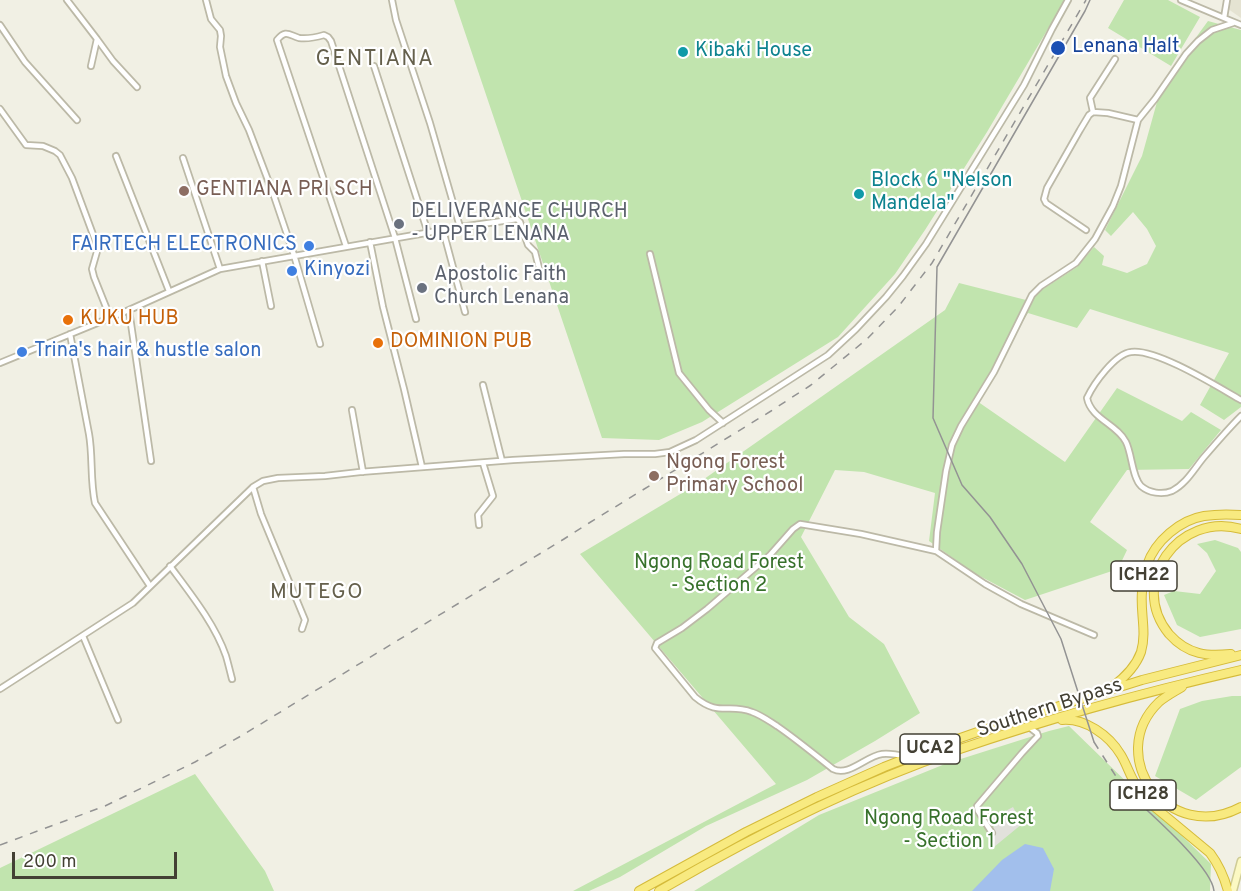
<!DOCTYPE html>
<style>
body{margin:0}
#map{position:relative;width:1241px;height:891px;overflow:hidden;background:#f1f0e4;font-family:Overpass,sans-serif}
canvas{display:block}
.scale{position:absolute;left:12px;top:852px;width:165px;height:27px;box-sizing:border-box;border:3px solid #434034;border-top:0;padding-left:8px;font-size:18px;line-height:21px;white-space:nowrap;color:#434034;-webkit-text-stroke:4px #fff;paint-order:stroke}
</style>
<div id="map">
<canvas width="1241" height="891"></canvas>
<div class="scale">200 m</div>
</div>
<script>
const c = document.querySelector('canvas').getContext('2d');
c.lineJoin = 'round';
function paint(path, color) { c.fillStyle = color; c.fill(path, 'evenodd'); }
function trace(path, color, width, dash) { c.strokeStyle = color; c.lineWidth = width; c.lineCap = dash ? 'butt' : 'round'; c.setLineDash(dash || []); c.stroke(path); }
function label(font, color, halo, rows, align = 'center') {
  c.font = font + ' Overpass,sans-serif'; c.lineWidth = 4.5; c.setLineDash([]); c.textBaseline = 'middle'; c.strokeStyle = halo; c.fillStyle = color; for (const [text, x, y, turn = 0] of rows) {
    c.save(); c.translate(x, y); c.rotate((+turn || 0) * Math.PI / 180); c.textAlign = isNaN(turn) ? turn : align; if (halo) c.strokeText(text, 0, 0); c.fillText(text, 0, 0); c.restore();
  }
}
paint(new Path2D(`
 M 1228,0 L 1241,0 L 1241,18 L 1224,6 Z`), '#e5e3d2');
paint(new Path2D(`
 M 454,0 L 1065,0 L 987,132 L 925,230 L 895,274 L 838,337 L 702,422 L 659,440 L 602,438 Z
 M 1124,0 L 1168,0 L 1200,17 L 1171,66 L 1108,28 Z
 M 1208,21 L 1241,30 L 1241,407 L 1224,420 L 1200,405 L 1229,353 L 1090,309 L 1077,328 L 1028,313 L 974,399 L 1065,462 L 1117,388 L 1182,421 L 1191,412 L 1221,430 L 1189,469 L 1127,470 L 1090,522 L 1127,550 L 1118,569 L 1025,600 L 974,573 L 929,541 L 935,493 L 864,472 L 835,470 L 801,537 L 849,617 L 884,644 L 920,713 L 875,741 L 807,780 L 706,826 L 620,877 L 589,891 L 573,891 L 776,784 L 580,554 L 697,484 L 945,310 L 959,283 L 1026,300 L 1077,267 L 1094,247 L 1104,256 L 1102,265 L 1127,273 L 1147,264 L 1156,246 L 1147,229 L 1133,212 L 1111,236 L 1105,230 L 1142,156 L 1162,84 Z
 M 1215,540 L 1238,548 L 1241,552 L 1241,629 L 1200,637 L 1177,625 L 1164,595 L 1174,591 L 1200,594 L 1216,571 L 1207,553 L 1197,544 Z
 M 1232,696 L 1241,696 L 1241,767 L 1196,800 L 1155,776 L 1180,709 L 1202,701 Z
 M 1069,726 L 1211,864 L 1210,891 L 694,891 L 819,815 L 945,764 L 1049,731 Z
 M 195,774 L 265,871 L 274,891 L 0,891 L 0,868 Z`), '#c1e4ae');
paint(new Path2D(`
 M 1013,807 L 1022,824 L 994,847 L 991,843 L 990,834 L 994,826 L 991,819 Z`), '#e2e1dc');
paint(new Path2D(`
 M 1025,844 L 1043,848 L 1054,869 L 1050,891 L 972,891 L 1002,860 Z`), '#a2bfec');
const minor = new Path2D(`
 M 67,0 L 97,39 L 91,66
 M 206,0 L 211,19 L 220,30 L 221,36 L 220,47 L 226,76 L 236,103 L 249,130 L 274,196 L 294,255 L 320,344
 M 1181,0 L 1224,18
 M 1227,0 L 1224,18 L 1241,25
 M 0,25 L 25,62 L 77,120
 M 97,39 L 113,61 L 137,87
 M 374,66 L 428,233
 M 0,109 L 26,145 L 43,146 L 55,151 L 60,155 L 72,178 L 98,248 L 92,269 L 94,277 L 110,317
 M 1093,112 L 1090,98 L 1115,59
 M 116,156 L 169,291
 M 183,158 L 220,269
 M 460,227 L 517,219 L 520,222 L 528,245 L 535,252 L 539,268
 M 443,230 L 465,312
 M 1086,230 L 1046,203 L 1044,199 L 1047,188 L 1080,130 L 1089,115 L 1093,112 L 1108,113 L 1138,120
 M 370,242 L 383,307 L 404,389 L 422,467
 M 346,246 L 277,40 C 286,29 289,35 299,38 C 306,39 317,37 324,35 L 328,37 L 331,41 L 395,238 L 416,319
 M 650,254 L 679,373 L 709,410 L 723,423
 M 262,261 L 271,306
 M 129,310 L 151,461
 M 70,334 L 89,434 C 93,456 90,480 95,503 L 150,586
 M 0,363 L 129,310 L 220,269 L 460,227 L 430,123 L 396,20 L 392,0
 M 483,385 L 502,461
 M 1241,400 C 1218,387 1156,348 1131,352 C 1115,354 1094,383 1087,398 C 1091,419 1117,424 1126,442 C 1132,454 1132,477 1141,486 C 1149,493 1162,495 1172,491 C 1186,484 1194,469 1204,457 C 1216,443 1228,429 1241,416
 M 352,410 L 363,472
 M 253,487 L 261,514 L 305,620 L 302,629
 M 479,525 L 478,515 L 493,496 L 483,463
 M 170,566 C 190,593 215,624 226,656 C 228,663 230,671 232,679
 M 1094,635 L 1021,604 L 985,584 L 936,551 L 937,532 L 946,471 L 952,445 L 961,426 L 994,372 L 1032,295 L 1041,286 L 1076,263 L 1095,239 L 1113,206 L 1121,186 L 1138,120 L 1155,99 L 1186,54 L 1198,41 L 1212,30 L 1233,23
 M 83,636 L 118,720
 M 0,689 L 133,603 L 253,487 L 263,481 L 278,478 L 325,476 L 360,472 L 513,460 L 624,454 L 655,454 L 670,452 L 696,440 L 828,355 L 856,329 L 886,297 L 903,276 L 926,244 L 1024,85 L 1052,29 L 1068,0
 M 907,757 C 899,755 890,753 882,754 C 866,756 849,777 833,769 C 814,754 796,739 777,726 C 769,721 761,715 752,712 C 728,703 719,717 695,697 L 655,648 L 657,643 L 682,628 L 707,609 L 770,555 L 793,529 L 800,524 L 861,534 L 936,551
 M 992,833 L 978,811 L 977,806 L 1022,753 L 1035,739 L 1038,736 L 1037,733 L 1029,727`);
const secondary = new Path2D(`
 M 1233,891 L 1241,861`);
const trunk = new Path2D(`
 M 1231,654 C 1220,655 1210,656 1199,653 C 1187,650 1177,643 1169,634 C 1127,583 1179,511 1241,529
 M 1112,687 C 1124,678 1136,666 1141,652 C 1147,632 1140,612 1142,592 C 1142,583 1144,573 1147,565 C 1155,541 1180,520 1204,516 C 1217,514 1228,514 1241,515
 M 1182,687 C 1174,692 1166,696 1159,702 C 1103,756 1169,846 1241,807
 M 1062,720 C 1085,718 1109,735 1121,755 C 1127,765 1130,776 1136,785 C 1140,792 1146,798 1151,804 L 1210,853 C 1219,865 1224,876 1228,891
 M 639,891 L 746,832 L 817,797 L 884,767 L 946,743 L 986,729 L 1142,680 L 1241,655
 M 659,891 C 753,836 854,785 957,750 C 1050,718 1145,692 1241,670`);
trace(minor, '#bcb9a7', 8);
trace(secondary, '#cfcc96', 9);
trace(trunk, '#d5bb3a', 10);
trace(minor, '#fff', 4.5);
trace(secondary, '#fcf9c3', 6);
trace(trunk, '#f8ea80', 8);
trace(new Path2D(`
 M 1090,0 L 1085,11 L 937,267 L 933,418 L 962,485 L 990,517 L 1022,564 L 1061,639 L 1094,742
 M 1124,789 C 1145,809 1212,866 1214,891`), '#939393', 1.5);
trace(new Path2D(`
 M 1094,742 L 1124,789
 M 0,845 L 105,806 L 195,762 L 241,736 L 564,539 L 589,523 L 771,411 L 811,385 L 867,339 L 898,307 L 932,263 L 1086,0`), '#939393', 1.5, [8, 8]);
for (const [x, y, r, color] of [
 [1058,48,8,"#1a4fb4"],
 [683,52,6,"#0f9aa8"],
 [184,191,6,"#8d6e63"],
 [859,194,6,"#0f9aa8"],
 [399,224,6,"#6b7280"],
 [309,246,6,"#3f7fe0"],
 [292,271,6,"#3f7fe0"],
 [422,288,6,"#6b7280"],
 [68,320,6,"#e8710a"],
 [378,343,6,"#e8710a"],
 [22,352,6,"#3f7fe0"],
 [654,476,6,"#8d6e63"]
]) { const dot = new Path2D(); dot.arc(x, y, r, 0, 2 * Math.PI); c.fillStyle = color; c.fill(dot); trace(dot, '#fff', 2); }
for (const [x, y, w] of [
 [1144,576,66],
 [930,749,60],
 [1143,795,66]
]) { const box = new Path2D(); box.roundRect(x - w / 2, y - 15, w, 30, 4.5); c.fillStyle = '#fff'; c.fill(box); trace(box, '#434034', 1.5); }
label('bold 18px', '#434034', null, [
 ["ICH22",1144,576],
 ["UCA2",930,749],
 ["ICH28",1143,795]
]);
label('20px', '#164399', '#fff', [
 ["Lenana Halt",1072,48]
], 'left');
label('20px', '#0d838f', '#fff', [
 ["Kibaki House",695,52],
 ["Block 6 \"Nelson",871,182],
 ["Mandela\"",871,205]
], 'left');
label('20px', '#785e54', '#fff', [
 ["GENTIANA PRI SCH",196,191],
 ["Ngong Forest",666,464],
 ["Primary School",666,487]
], 'left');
label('20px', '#5b616d', '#fff', [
 ["DELIVERANCE CHURCH",411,213],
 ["- UPPER LENANA",411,236],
 ["Apostolic Faith",434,276],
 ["Church Lenana",434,299]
], 'left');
label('20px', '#366cbe', '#fff', [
 ["FAIRTECH ELECTRONICS",297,246,"right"],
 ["Kinyozi",304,271],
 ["Trina's hair & hustle salon",34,352]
], 'left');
label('20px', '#c56008', '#fff', [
 ["KUKU HUB",80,320],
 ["DOMINION PUB",390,343]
], 'left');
label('20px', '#37712b', '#fff', [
 ["Ngong Road Forest",719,564],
 ["- Section 2",719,587],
 ["Ngong Road Forest",949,820],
 ["- Section 1",949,843]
]);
label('20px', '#434034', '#fff', [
 ["Southern Bypass",1050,709,-18]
]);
c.letterSpacing = '1.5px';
label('21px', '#65604c', '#fff', [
 ["MUTEGO",317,594]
]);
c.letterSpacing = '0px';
c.letterSpacing = '1.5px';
label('22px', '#65604c', '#fff', [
 ["GENTIANA",375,61]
]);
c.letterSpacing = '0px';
</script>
